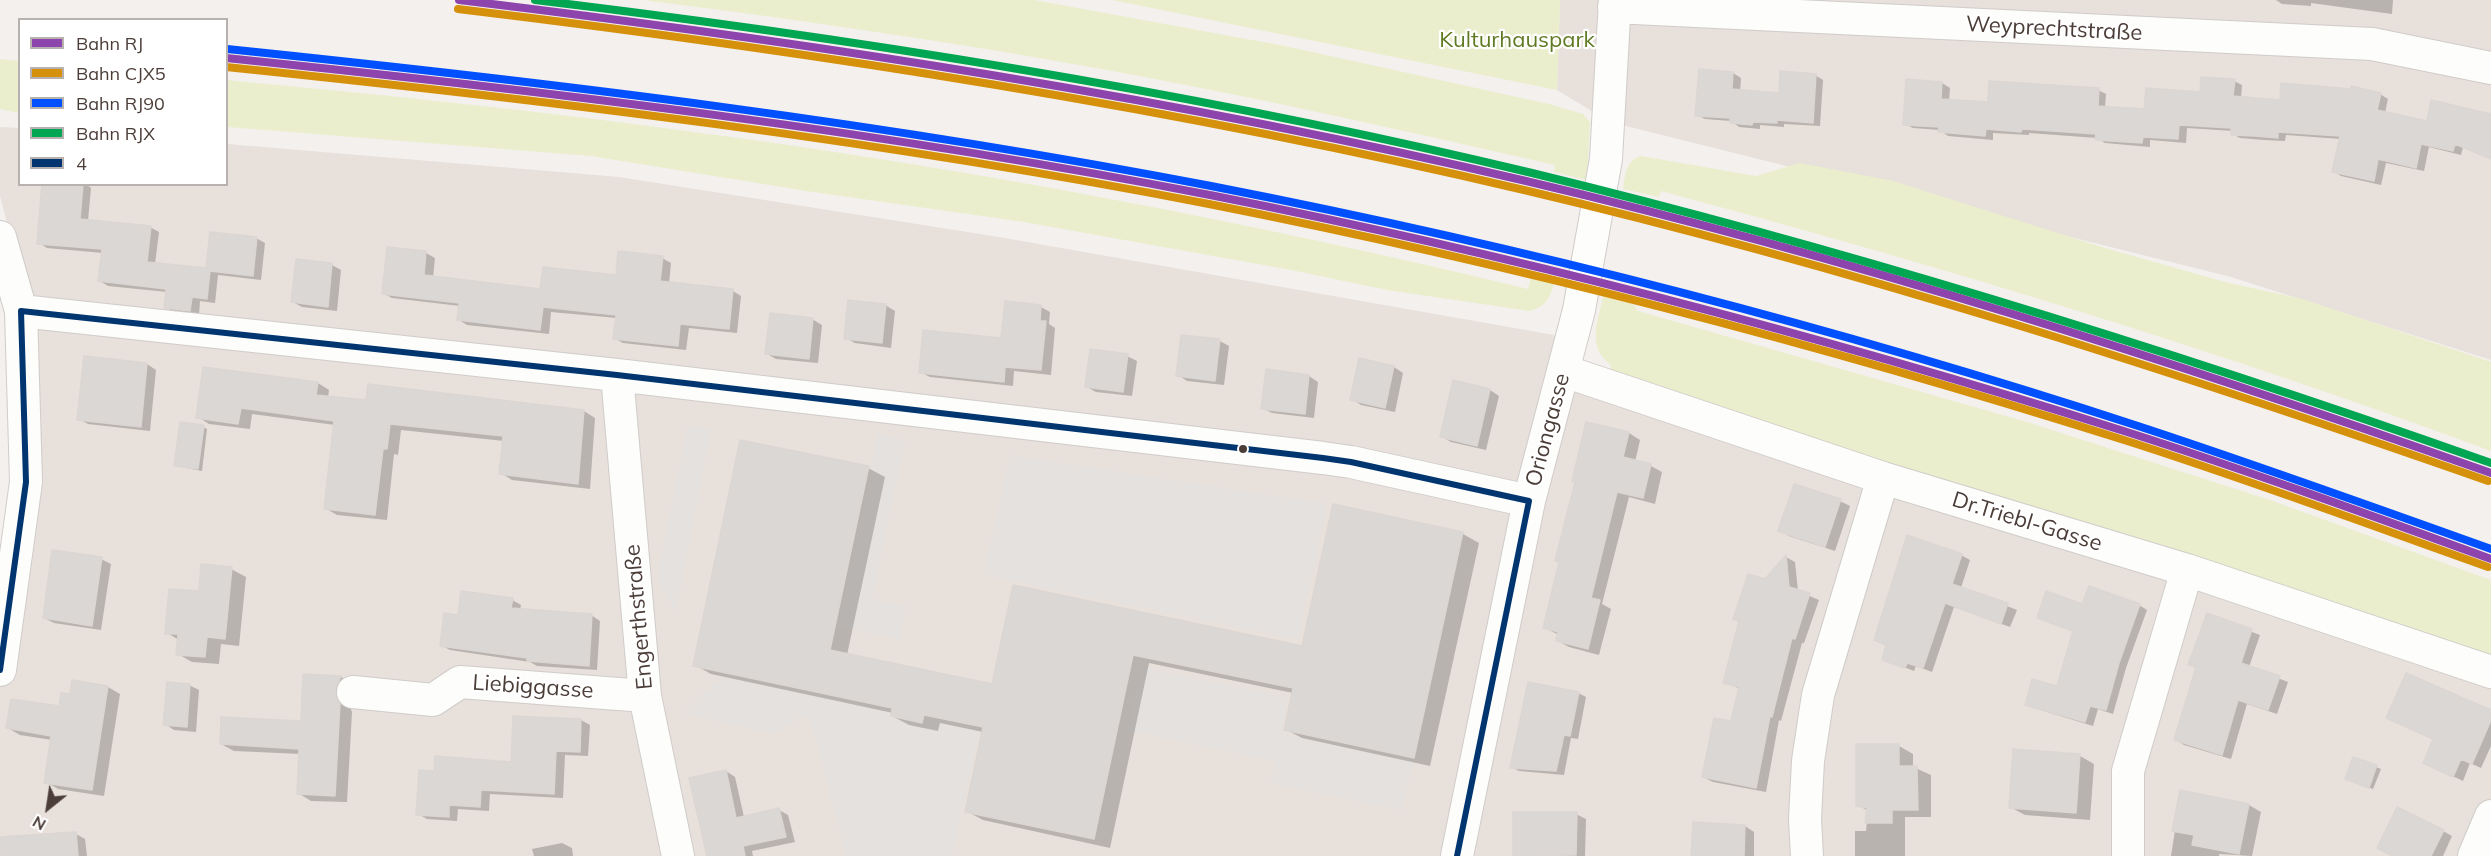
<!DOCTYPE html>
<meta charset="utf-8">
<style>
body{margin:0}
#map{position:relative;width:2491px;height:856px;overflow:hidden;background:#f3f0ee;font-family:Mulish,sans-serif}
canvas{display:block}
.legend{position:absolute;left:18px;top:18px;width:210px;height:168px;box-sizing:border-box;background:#fff;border:2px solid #b7b1af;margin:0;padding:8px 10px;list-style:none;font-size:18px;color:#4b3d38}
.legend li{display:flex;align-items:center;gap:12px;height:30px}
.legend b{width:30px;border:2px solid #b7b1af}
.north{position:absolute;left:18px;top:778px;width:60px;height:60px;-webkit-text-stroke:4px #fff;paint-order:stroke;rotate:210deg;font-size:16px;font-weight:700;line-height:24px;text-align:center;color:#4b3d38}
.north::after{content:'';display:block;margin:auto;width:21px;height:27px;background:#4b3d38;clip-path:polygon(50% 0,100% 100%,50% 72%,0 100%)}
</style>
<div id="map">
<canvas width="2491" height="856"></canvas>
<ul class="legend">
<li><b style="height:8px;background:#8e44ad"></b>Bahn RJ</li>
<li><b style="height:8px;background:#d5910b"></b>Bahn CJX5</li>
<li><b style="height:8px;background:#0050ff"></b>Bahn RJ90</li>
<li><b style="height:8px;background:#00a651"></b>Bahn RJX</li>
<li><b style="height:8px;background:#003570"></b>4</li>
</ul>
<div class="north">N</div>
</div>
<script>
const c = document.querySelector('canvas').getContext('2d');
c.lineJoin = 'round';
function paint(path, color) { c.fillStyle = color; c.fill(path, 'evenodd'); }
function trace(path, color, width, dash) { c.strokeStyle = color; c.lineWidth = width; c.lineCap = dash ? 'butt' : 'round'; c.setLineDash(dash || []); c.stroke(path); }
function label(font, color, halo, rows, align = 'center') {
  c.font = font + ' Mulish,sans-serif'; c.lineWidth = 4.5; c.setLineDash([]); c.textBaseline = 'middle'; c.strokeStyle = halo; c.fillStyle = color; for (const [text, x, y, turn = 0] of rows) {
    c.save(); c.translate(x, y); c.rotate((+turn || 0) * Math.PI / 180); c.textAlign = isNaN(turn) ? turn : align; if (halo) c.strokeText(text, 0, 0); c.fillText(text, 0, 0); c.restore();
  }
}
paint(new Path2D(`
 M 1560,0 L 2491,0 L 2491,360 L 2231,277 L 1610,122 L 1557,90 Z
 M 0,127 L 19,128 L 20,184 L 226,184 L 227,144 L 619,177 L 999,237 L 1554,335 L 1627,404 L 2491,667 L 2491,847 L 2487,856 L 0,856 L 0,651 L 37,338 L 0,196 Z`), '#e7e0db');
paint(new Path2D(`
 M 643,0 L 1034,0 L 1285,46 L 1549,104 L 1583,114 L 1590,122 L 1587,180 L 1554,172 L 1555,165 C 1410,132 1264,99 1118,72 C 960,43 802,20 643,0 Z
 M 1112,0 L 1560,0 L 1557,90 Z
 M 0,59 L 19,61 L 19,113 L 0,109 Z
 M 226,80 C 385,95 543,111 701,133 C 980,170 1255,223 1528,289 L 1531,278 L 1554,284 C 1549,300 1546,306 1530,311 L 1387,290 L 1291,270 L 1024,222 L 806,191 L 591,156 L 227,127 Z
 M 1641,156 L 1756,176 L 1800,163 L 1893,181 L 2105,248 L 2225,282 L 2302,299 L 2491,362 L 2491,451 C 2219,350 1941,266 1661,191 L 1659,197 L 1623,189 C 1625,175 1626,160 1641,156 Z
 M 1603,296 L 1633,304 L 1638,311 L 2027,422 L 2270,500 L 2491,580 L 2491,660 L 1610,371 L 1611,365 C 1586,346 1598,323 1603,296 Z`), '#ebeecd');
paint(new Path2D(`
 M 688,426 L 711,429 L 676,611 L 659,585 L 657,576 Z
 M 878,434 L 905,440 L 872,599 L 906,607 L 900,639 L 838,626 Z
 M 1010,455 L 1327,504 L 1298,639 L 984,575 Z
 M 1141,667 L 1288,698 L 1281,733 L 1413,761 L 1402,810 L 1271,783 L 1275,761 L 1128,730 Z
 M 724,676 L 892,709 L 890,717 L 923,724 L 925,717 L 980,728 L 952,856 L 846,856 L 811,720 L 799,717 L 775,734 L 682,713 Z`), '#e5e1df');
paint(new Path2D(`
 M 2276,0 L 2393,0 L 2392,14 L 2311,3 L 2311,6 L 2282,4 Z
 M 1733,73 L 1741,78 L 1740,92 L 1780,95 L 1815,75 L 1823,80 L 1820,126 L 1784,124 L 1784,127 L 1760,125 L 1760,129 L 1739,127 L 1731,121 L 1705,119 L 1697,115 Z
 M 2234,81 L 2242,85 L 2241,98 L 2282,101 L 2380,94 L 2388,99 L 2385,113 L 2428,123 L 2491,115 L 2491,159 L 2463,147 L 2461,155 L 2429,147 L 2424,171 L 2386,163 L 2381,185 L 2341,176 L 2333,171 L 2341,139 L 2286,135 L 2285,141 L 2264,140 L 2240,138 L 2232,134 L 2233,131 L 2187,128 L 2186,143 L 2150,140 L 2150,147 L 2105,143 L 2097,138 L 2029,133 L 2029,135 L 1993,133 L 1993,140 L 1948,136 L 1940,130 L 1913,128 L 1905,124 L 1942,83 L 1950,88 L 1949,101 L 1989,104 L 2098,90 L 2106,94 L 2105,108 L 2146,110 Z
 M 44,184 L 86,184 L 91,188 L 88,221 L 150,227 L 159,232 L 155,264 L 208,270 L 256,238 L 265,243 L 261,280 L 218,275 L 215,303 L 200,301 L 199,315 L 174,312 L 165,307 L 167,292 L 108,286 L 100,281 L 103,253 L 47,248 L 39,243 Z
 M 388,249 L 426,253 L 435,258 L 433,278 L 542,291 L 617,277 L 662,258 L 671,263 L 669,284 L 733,291 L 741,296 L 737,333 L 689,328 L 686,350 L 623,343 L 614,338 L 617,318 L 551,312 L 549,334 L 467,325 L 459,320 L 460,306 L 392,298 L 383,293 Z
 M 297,261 L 332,265 L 341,270 L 337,311 L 302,307 L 293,302 Z
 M 885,305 L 895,311 L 891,348 L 855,343 L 846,338 Z
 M 1041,307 L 1050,312 L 1049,324 L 1055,328 L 1051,375 L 1014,371 L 1013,386 L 930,377 L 920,372 L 1002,340 Z
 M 812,319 L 822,325 L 818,363 L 776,359 L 767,354 Z
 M 1220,341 L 1229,346 L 1224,385 L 1187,381 L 1178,375 Z
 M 1127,356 L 1137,361 L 1132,396 L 1096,392 L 1087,387 Z
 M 86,357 L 147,364 L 156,370 L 150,431 L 88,424 L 79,419 Z
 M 1361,360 L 1394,367 L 1403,373 L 1395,412 L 1361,405 L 1352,399 Z
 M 1309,376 L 1318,382 L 1314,418 L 1272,413 L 1262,408 Z
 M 318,383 L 329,390 L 328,398 L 584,411 L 595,418 L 590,489 L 512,480 L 501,473 L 504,441 L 401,430 L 398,455 L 394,454 L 387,520 L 337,515 L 325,508 L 335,425 L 252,414 L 250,429 L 209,424 L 198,417 Z
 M 1490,390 L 1499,396 L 1486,450 L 1451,442 L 1441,436 Z
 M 203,427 L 207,429 L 202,471 L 176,466 Z
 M 1629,433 L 1640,440 L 1635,462 L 1651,466 L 1662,472 L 1655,504 L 1629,497 L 1602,604 L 1611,609 L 1599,655 L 1569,647 L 1558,641 L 1559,635 L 1545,628 Z
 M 868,468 L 885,477 L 847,655 L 993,686 L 1014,587 L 1303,648 L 1463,534 L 1479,543 L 1430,766 L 1302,738 L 1285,729 L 1293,693 L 1149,663 L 1110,848 L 983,820 L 966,811 L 983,732 L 940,723 L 938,731 L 909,725 L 892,716 L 893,713 L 711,674 L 695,665 Z
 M 1840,501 L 1850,506 L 1835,551 L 1789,536 L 1780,530 Z
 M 1961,555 L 1970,560 L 1961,588 L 2017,610 L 2010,627 L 1954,607 L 1932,672 L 1916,666 L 1914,671 L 1883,659 L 1888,646 L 1876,640 Z
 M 1786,557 L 1795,562 L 1798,591 L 1819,600 L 1804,643 L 1802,643 L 1781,721 L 1779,720 L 1766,792 L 1713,782 L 1703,777 L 1732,723 L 1740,689 L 1725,682 L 1766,581 Z
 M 101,559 L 111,564 L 101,630 L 54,623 L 44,618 Z
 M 231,569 L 246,577 L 239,646 L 221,644 L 219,664 L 192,662 L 178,654 L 179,640 L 167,633 L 200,593 Z
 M 512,600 L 521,605 L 520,610 L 591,615 L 600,621 L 597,670 L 537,666 L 530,662 L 450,650 L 441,645 L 459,617 Z
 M 2139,605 L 2147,610 L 2126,668 L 2113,714 L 2098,709 L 2093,726 L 2034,708 L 2027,704 L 2058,688 L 2074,632 L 2038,617 Z
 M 2207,615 L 2260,635 L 2249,667 L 2288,682 L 2277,714 L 2247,704 L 2231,759 L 2184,745 L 2176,740 L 2197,668 L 2190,664 Z
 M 305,675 L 341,677 L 353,684 L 347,699 L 352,712 L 347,802 L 311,801 L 298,793 L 301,754 L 234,751 L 221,744 L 303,722 Z
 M 189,685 L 199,690 L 196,732 L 174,730 L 165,724 Z
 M 108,687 L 120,694 L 104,796 L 58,789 L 46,782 L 52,740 L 20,735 L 8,728 Z
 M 1578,693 L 1586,697 L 1578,739 L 1571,738 L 1564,775 L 1519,771 L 1511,767 Z
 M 2491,712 L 2491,746 L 2481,768 L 2470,763 L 2463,781 L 2425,763 Z
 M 514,717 L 581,720 L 590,725 L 588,756 L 565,755 L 563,798 L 490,794 L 489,811 L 458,809 L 457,821 L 427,819 L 418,814 L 436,773 L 512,763 Z
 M 1899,746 L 1913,754 L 1913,767 L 1931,775 L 1931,817 L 1905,817 L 1905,856 L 1855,856 L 1855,831 L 1866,831 L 1868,811 L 1858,805 Z
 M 2014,751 L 2080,756 L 2094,764 L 2090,820 L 2025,815 L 2010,807 Z
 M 2376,767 L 2381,769 L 2373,789 L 2351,781 Z
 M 726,771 L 735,777 L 744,817 L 779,810 L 788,815 L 795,842 L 752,851 L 753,856 L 709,856 Z
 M 2181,792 L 2249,805 L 2261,812 L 2252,856 L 2219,854 L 2219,856 L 2171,856 Z
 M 1515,813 L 1576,814 L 1586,819 L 1585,856 L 1514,856 Z
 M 1745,826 L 1754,832 L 1754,856 L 1693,856 Z
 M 2443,831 L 2452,836 L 2443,856 L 2394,856 Z
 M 76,834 L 85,839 L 87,856 L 9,856 Z
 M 562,843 L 572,848 L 573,856 L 534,856 L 532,849 Z`), '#0003');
const building = new Path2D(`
 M 1699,69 L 1733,72 L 1732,89 L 1779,93 L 1780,71 L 1816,74 L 1813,123 L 1777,120 L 1777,123 L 1753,122 L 1752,125 L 1730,123 L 1730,118 L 1695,116 Z
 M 2201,77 L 2235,79 L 2233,96 L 2280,100 L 2281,83 L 2351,89 L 2351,86 L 2381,93 L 2377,110 L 2427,121 L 2431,100 L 2491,114 L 2491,159 L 2455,144 L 2453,151 L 2421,144 L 2416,168 L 2378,159 L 2374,181 L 2332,172 L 2340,136 L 2278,132 L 2278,138 L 2255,136 L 2231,135 L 2231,128 L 2179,125 L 2178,139 L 2143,137 L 2142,143 L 2095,140 L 2096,134 L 2022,129 L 2021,132 L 1986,129 L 1985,136 L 1938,132 L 1939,127 L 1903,125 L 1906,79 L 1942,82 L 1941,99 L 1988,102 L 1989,81 L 2099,88 L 2098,106 L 2144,109 L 2146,88 L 2200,92 Z
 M 42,184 L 83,184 L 80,219 L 151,226 L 147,262 L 206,268 L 210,232 L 257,237 L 253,276 L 210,271 L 207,299 L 192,297 L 190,311 L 164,308 L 166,289 L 98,281 L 102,249 L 37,244 Z
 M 387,247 L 426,251 L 424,275 L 540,289 L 543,267 L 616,275 L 618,251 L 663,256 L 660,281 L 733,289 L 729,329 L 680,324 L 678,346 L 613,339 L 616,315 L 543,307 L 540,330 L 457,320 L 459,303 L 382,294 Z
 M 296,259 L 332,263 L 328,307 L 291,302 Z
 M 848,300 L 886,304 L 882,343 L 844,339 Z
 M 1005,301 L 1041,305 L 1040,321 L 1046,321 L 1041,370 L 1005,367 L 1004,382 L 919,373 L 923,330 L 1001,338 Z
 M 770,313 L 813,318 L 809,359 L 765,354 Z
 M 1181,335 L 1220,339 L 1215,381 L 1176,376 Z
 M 1090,349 L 1128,354 L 1123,392 L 1085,387 Z
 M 84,356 L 147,363 L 141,427 L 77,420 Z
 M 1359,358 L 1394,366 L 1385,408 L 1350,400 Z
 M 203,367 L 318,382 L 316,395 L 366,400 L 368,384 L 584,410 L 578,484 L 499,474 L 503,436 L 390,424 L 387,449 L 383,449 L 375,515 L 324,509 L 334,421 L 241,408 L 238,424 L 196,418 Z
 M 1266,369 L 1309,375 L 1305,414 L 1261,409 Z
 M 1453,380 L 1490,389 L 1477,446 L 1440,437 Z
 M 180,422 L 204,425 L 198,469 L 174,466 Z
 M 1586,422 L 1629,432 L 1623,457 L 1651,464 L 1643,498 L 1617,492 L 1591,598 L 1600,600 L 1588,649 L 1556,641 L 1558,632 L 1543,628 L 1559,562 L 1555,561 L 1575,482 L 1572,481 Z
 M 740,440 L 869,466 L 830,650 L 992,684 L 1013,585 L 1302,646 L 1333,504 L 1463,532 L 1414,758 L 1284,730 L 1293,688 L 1133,655 L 1094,839 L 965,812 L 983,727 L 924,715 L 922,723 L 891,716 L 892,708 L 693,666 Z
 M 1794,484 L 1841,499 L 1825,547 L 1778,531 Z
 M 1907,535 L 1962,554 L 1952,584 L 2008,603 L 2001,624 L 1945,603 L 1923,668 L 1907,663 L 1905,668 L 1882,660 L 1886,645 L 1874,640 Z
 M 52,550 L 102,557 L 92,626 L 43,618 Z
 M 1786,555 L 1789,587 L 1810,593 L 1795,639 L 1792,638 L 1772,717 L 1770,716 L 1756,788 L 1702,777 L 1714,718 L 1731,721 L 1739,687 L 1723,683 L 1739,621 L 1733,619 L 1748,574 L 1765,579 Z
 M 201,564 L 232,567 L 225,639 L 207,637 L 205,657 L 176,655 L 178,634 L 165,634 L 169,589 L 199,591 Z
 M 2089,586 L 2140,604 L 2119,663 L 2106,710 L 2090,706 L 2085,722 L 2025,705 L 2032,679 L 2057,686 L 2072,634 L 2073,631 L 2037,618 L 2046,591 L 2082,604 Z
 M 461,591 L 513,598 L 511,608 L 592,614 L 589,666 L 527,661 L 527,658 L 440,646 L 444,613 L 458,615 Z
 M 2207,613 L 2252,629 L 2241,663 L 2280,676 L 2268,710 L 2238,700 L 2222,755 L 2174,740 L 2196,667 L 2188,665 Z
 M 2406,673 L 2491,710 L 2491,720 L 2472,764 L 2461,759 L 2453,777 L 2423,763 L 2433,739 L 2386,718 Z
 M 303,674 L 341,676 L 335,691 L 340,703 L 335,796 L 297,794 L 299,749 L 220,744 L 221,717 L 301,721 Z
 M 72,680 L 108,686 L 92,790 L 44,783 L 51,736 L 6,728 L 11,699 L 59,706 L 61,693 L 70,694 Z
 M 167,682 L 190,684 L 187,727 L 163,725 Z
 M 1528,682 L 1579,692 L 1570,736 L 1564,735 L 1556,771 L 1510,768 Z
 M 513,716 L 581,719 L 580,752 L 556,751 L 554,794 L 481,790 L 480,807 L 449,805 L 449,817 L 416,815 L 419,770 L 434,771 L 435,756 L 511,762 Z
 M 1856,744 L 1899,744 L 1899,766 L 1917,766 L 1918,810 L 1892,810 L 1892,823 L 1865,823 L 1867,808 L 1856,806 Z
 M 2013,749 L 2080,754 L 2076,813 L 2009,808 Z
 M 2353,757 L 2377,765 L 2369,788 L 2345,779 Z
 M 726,770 L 736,818 L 779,808 L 786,837 L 743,846 L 745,856 L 707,856 L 689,778 Z
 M 2180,790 L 2249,804 L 2239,854 L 2192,845 L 2194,835 L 2172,831 Z
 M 2397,807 L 2444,830 L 2431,856 L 2392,856 L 2377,848 Z
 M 1513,812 L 1577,812 L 1576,855 L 1513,856 Z
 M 1693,822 L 1745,825 L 1744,856 L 1691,856 Z
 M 76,832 L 78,856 L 0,856 L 0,837 Z`);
paint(building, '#dbd7d4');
trace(building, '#dcd6d3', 1.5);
const street = new Path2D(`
 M 1614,7 L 2372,44 L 2491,68
 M 0,237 L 21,311 L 26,482 L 0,670
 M 21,311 L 617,375 L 1323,458 L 1351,462 L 1529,501
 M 1564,371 L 1883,478 L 2187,570 L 2491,672
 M 617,375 L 645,696 L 678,856
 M 353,692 L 433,700 L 460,682 L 645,696
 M 1457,856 L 1529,501 L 1579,310 L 1606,159 L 1615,0
 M 1807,856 L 1805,819 L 1808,761 L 1818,695 L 1883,478
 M 2128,856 L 2128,771 L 2187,570
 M 2474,856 L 2491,816`);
trace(street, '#d0ccc9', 34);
trace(street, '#fdfdfc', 32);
trace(new Path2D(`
 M 21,311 L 617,375 L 1323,458 L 1351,462 L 1529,501
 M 0,670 L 26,482 L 21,311
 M 1457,856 L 1529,501`), '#003570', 6);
trace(new Path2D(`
 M 459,0 C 817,43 1174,98 1526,181 C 1853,258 2174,361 2491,473
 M 226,58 C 556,92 885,132 1210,195 C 1520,256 1826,337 2127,432 C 2249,471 2370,515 2491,559`), '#8e44ad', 8);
trace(new Path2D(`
 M 458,9 C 816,52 1172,107 1524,190 C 1851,267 2171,370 2488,481
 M 226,67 C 556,101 884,141 1209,204 C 1518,265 1824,345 2124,440 C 2247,479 2367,524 2488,567`), '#d5910b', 8);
trace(new Path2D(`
 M 227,49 C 557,83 885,123 1211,186 C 1524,247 1835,327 2138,426 C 2257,465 2374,507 2491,549`), '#0050ff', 8);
trace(new Path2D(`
 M 535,0 C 869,40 1204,94 1532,173 C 1857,252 2176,352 2491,463`), '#00a651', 8);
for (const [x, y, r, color] of [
 [1243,449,5,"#4b3d38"]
]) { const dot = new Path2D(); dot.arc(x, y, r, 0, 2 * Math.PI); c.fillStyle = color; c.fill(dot); trace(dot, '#fff', 2); }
label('22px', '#4b3d38', '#fff', [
 ["Weyprechtstraße",2054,29,3],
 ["Oriongasse",1548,430,-75],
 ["Dr.Triebl-Gasse",2027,522,17],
 ["Engerthstraße",639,617,-95],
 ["Liebiggasse",533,687,4]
]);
label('22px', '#617b25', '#fff', [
 ["Kulturhauspark",1517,40]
]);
</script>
